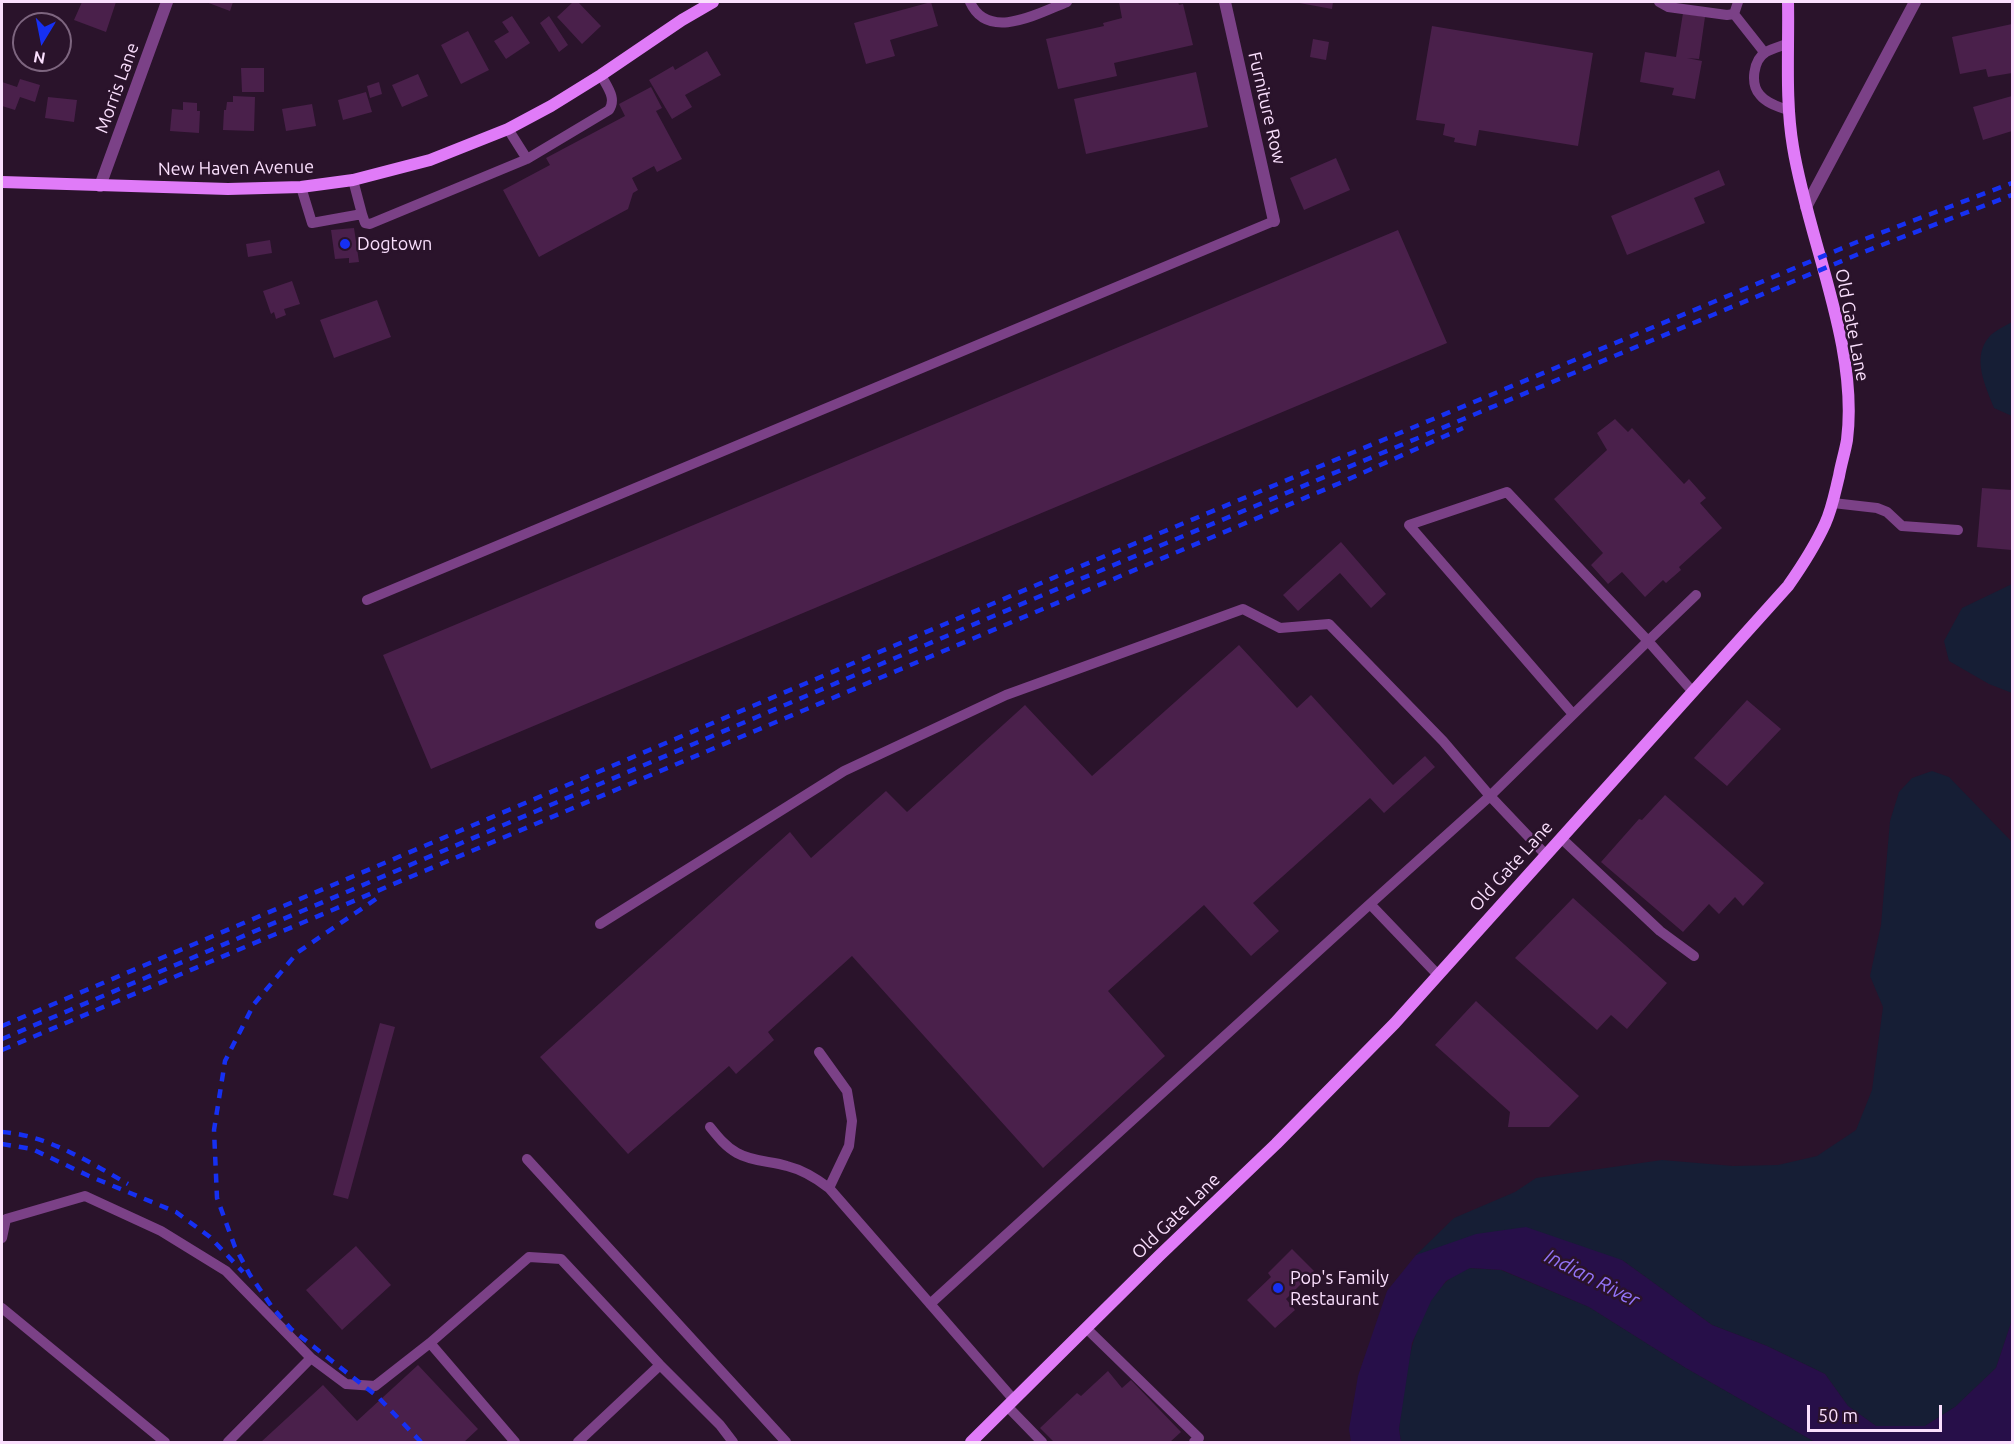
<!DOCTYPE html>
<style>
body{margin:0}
#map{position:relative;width:2014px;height:1444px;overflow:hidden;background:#2a132b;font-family:Ubuntu,sans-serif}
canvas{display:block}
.frame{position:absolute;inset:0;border:3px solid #fadffd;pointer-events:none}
.north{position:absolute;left:12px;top:12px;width:60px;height:60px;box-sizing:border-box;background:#2a132b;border:2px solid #7d657f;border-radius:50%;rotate:190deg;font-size:16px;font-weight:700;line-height:24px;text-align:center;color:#fadffd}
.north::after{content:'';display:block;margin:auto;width:21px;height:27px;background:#1630f2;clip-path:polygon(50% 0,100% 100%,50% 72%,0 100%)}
.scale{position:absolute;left:1807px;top:1405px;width:135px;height:27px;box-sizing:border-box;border:3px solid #fadffd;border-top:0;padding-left:8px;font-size:18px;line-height:21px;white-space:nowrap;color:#fadffd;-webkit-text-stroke:4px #2a132b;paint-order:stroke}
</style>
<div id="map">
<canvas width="2014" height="1444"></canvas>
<div class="frame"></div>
<div class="north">N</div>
<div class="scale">50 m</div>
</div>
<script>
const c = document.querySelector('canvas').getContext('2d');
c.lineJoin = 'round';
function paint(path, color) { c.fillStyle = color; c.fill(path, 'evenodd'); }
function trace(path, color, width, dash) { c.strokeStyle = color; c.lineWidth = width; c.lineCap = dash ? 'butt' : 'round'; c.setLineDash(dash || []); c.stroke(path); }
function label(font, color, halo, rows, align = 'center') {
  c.font = font + ' Ubuntu,sans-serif'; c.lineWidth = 5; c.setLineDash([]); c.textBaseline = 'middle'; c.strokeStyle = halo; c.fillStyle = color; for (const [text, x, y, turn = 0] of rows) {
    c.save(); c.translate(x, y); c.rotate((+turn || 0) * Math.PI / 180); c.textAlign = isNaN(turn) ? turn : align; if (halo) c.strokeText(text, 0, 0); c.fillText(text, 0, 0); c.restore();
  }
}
paint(new Path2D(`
 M 2012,322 L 2012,416 L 1994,408 C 1986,387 1971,358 1989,337 C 1994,331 2005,326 2012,322 Z
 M 2012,584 L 2012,693 L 1989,684 L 1949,661 L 1944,641 L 1962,608 Z
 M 1932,771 L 1949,777 L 2012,842 L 2012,1320 L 1996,1368 L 1955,1407 L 1925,1426 L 1876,1426 L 1848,1406 L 1825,1374 L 1767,1346 L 1712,1325 L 1622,1260 L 1416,1255 L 1454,1218 L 1515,1192 L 1536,1178 L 1662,1160 L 1733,1166 L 1778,1165 L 1817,1156 L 1856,1130 L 1872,1090 L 1883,1007 L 1870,976 L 1881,925 L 1890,821 L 1899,792 L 1912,778 Z
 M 1469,1268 L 1501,1270 L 1589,1307 L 1686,1368 L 1815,1442 L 1401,1442 L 1399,1429 C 1404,1384 1410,1315 1446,1282 C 1452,1276 1462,1272 1469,1268 Z`), '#161e35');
paint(new Path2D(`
 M 1526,1227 L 1622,1260 L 1712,1325 L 1767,1346 L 1825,1374 L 1848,1406 L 1876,1426 L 1925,1426 L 1955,1407 L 1996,1368 L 2012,1320 L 2012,1442 L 1815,1442 L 1686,1368 L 1589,1307 L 1502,1270 L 1470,1268 L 1446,1281 L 1431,1301 L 1412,1343 L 1399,1429 L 1401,1442 L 1351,1442 L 1349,1429 L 1358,1376 L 1387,1291 L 1416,1255 L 1476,1234 Z`), '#270f49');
paint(new Path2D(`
 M 82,2 L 116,2 L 106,32 L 74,20 Z
 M 206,2 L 233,2 L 230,11 Z
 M 573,2 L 578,2 L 601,26 L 582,44 L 557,17 Z
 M 931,2 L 938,26 L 890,40 L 895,56 L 866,64 L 854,23 Z
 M 1119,2 L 1178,2 L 1179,5 L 1183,4 L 1193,45 L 1114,63 L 1117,76 L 1058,89 L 1046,39 L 1104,26 L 1103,23 L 1122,18 Z
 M 1294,2 L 1333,2 L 1332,9 Z
 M 1683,13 L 1705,17 L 1699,59 L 1687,58 L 1702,61 L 1695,99 L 1672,95 L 1674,88 L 1640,82 L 1645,52 L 1676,57 Z
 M 512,16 L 530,43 L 506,59 L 494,41 L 509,32 L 502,22 Z
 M 549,16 L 568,45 L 559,52 L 540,23 Z
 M 2012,24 L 2012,73 L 1988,77 L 1986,69 L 1960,74 L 1952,37 Z
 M 1432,26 L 1593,53 L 1578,146 L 1479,130 L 1476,146 L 1454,142 L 1455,138 L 1443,135 L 1445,124 L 1416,120 Z
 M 468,31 L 489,70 L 461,84 L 441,45 Z
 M 1313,39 L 1329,42 L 1326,60 L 1310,57 Z
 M 707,51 L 721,75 L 685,95 L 692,107 L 672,119 L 649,80 L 673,66 L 675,70 Z
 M 241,68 L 264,68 L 264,92 L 242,92 Z
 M 1196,72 L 1208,127 L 1086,154 L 1074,99 Z
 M 418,74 L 428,96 L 402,107 L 392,85 Z
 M 20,79 L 40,85 L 35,102 L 20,97 L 15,110 L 2,106 L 2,82 L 17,87 Z
 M 379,82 L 382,94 L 370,98 L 367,86 Z
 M 651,87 L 662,108 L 656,111 L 682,159 L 657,172 L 654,166 L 632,178 L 638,190 L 633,193 L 628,209 L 539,257 L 503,190 L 550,165 L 546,158 L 625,116 L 619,104 Z
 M 366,92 L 372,112 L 343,120 L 338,100 Z
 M 233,96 L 255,97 L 254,131 L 223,130 L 224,110 L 226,110 L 227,102 L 233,102 Z
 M 2012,96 L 2012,131 L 1983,140 L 1973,107 Z
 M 48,97 L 77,100 L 74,122 L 45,118 Z
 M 183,102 L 197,103 L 197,111 L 200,111 L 199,133 L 170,131 L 172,109 L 183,110 Z
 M 312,104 L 316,126 L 286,131 L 282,109 Z
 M 1336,158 L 1350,190 L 1304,210 L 1290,178 Z
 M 1719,170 L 1725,185 L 1694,198 L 1705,223 L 1627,255 L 1611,216 Z
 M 354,228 L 359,262 L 349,263 L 349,258 L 335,259 L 331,230 Z
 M 1398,230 L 1447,343 L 431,769 L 383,655 Z
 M 270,240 L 272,253 L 248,257 L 246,244 Z
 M 292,281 L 300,304 L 284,309 L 286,315 L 276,319 L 274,312 L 271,314 L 263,291 Z
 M 377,300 L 391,337 L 334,358 L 320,320 Z
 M 1615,419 L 1628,432 L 1632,428 L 1684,484 L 1689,479 L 1706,498 L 1700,503 L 1722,528 L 1679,567 L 1681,570 L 1666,583 L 1663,580 L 1645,597 L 1622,572 L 1608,584 L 1591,565 L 1603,553 L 1554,499 L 1607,450 L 1597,433 Z
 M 1982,488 L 2012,490 L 2012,550 L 1977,547 Z
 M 1341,542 L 1386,594 L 1371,608 L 1340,573 L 1298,611 L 1283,595 Z
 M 1239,645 L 1297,708 L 1311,695 L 1393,785 L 1425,756 L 1435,767 L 1384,813 L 1370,798 L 1253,903 L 1279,931 L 1251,956 L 1204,905 L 1108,991 L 1165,1056 L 1043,1168 L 852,956 L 768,1032 L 774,1040 L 736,1074 L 729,1066 L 628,1154 L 540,1057 L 790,832 L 811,858 L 886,791 L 907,812 L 1025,705 L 1092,776 Z
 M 1747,700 L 1781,729 L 1727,786 L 1694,758 Z
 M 1665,795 L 1764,883 L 1743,906 L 1735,897 L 1719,914 L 1709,904 L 1683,932 L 1601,862 L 1639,819 L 1642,820 Z
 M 1573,898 L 1667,983 L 1627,1029 L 1611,1015 L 1597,1030 L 1515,958 Z
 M 1476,1001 L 1579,1096 L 1549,1127 L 1508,1127 L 1510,1112 L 1435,1045 Z
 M 380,1023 L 395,1027 L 348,1199 L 333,1195 Z
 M 356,1246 L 391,1285 L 342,1330 L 306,1290 Z
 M 1292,1249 L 1314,1271 L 1286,1299 L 1295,1310 L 1275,1328 L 1247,1300 L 1271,1277 L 1268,1273 Z
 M 418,1365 L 478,1429 L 464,1442 L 261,1442 L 323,1385 L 357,1421 Z
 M 1108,1371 L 1122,1388 L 1131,1380 L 1181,1432 L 1170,1442 L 1054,1442 L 1040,1428 L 1077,1393 L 1081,1396 Z`), '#4a204b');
trace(new Path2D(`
 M 970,2 C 988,42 1039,13 1067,2
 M 1659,2 L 1668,7 L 1727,15 L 1734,14 L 1738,2
 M 1734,14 L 1764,52
 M 1789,43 C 1782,46 1773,48 1766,52 C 1753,60 1750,84 1760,95 C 1767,104 1780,107 1790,111
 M 508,129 L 527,159
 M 301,187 L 312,223 L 362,214 L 353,180
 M 362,214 L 365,223 L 370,224 L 527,159 L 609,110 C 617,98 607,87 601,75
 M 1833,503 L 1877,508 L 1887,512 L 1902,526 L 1958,530
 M 367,600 L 1274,221
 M 1572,713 L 1409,525 L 1507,492 L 1648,641 L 1696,595
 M 1561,838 L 1660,931 L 1694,956
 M 1370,904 L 1490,796 L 1546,855
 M 600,924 L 844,771 L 1006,695 L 1243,609 L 1280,628 L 1329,624 L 1443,741 L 1490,796 L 1648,641 L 1693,692
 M 819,1052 L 847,1091 L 852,1121 L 849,1146 L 829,1188
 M 710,1127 C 718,1137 726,1147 737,1153 C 753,1162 771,1161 787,1166 C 803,1170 816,1178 829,1188 L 1014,1400
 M 527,1159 L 786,1442
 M 2,1238 L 6,1219 L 85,1196 L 161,1231 L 226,1271 L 311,1358 L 228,1442
 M 930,1304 L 1370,904 L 1438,975
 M 2,1308 L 165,1442
 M 1086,1328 L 1199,1438 L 1194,1442
 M 430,1343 L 515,1442
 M 311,1358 L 346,1384 L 375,1386 L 430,1343 L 529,1257 L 561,1259 L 660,1365 L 720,1425 L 733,1442
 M 1007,1406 L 1042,1442
 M 578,1442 L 660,1365`), '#7b4187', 10);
trace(new Path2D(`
 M 1225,2 L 1274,221
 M 100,186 L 167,2
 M 1806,207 L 1915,2`), '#7b4187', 12);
trace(new Path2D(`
 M 2,182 L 228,189 L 301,187 L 353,180 L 430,160 L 508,129 L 551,106 L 601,75 L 682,20 L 713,2
 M 971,1442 L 1159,1256 L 1276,1144 L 1395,1023 L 1788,586 C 1802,566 1815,546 1825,524 C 1832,509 1835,492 1839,476 C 1841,464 1845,452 1847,440 C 1859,346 1808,240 1793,147 C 1785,100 1789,49 1788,2`), '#e07bf8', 12);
trace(new Path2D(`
 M 376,899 L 298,952 L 254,1004 L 225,1061 L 214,1130 L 217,1198 L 235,1247 L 250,1275 L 272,1307 L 291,1329 L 378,1397 L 421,1442
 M 2,1026 L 1074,569 L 1857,242 L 2012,183
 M 2,1039 L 1078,580 L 1861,253 L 2012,195
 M 2,1050 L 1340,483 L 1463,428
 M 2,1132 C 47,1135 89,1162 128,1184
 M 2,1144 L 32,1149 L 89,1176 L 176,1212 L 210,1237 L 243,1272`), '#1630f2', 4.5, [9, 8]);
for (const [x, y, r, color] of [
 [345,244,6,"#1630f2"],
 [1278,1288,6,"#1630f2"]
]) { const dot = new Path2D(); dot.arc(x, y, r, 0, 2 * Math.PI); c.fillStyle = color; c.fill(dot); trace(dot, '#2a132b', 2); }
label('18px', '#fadffd', '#2a132b', [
 ["Morris Lane",117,88,-70],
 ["Furniture Row",1267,108,77],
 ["New Haven Avenue",236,168,-1],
 ["Old Gate Lane",1852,325,79],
 ["Old Gate Lane",1511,866,-48],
 ["Old Gate Lane",1176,1216,-44]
]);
label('18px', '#fadffd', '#2a132b', [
 ["Dogtown",357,244],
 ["Pop's Family",1290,1278],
 ["Restaurant",1290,1299]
], 'left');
label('italic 20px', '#9373f7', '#2a132b', [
 ["Indian River",1592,1278,27]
]);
</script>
